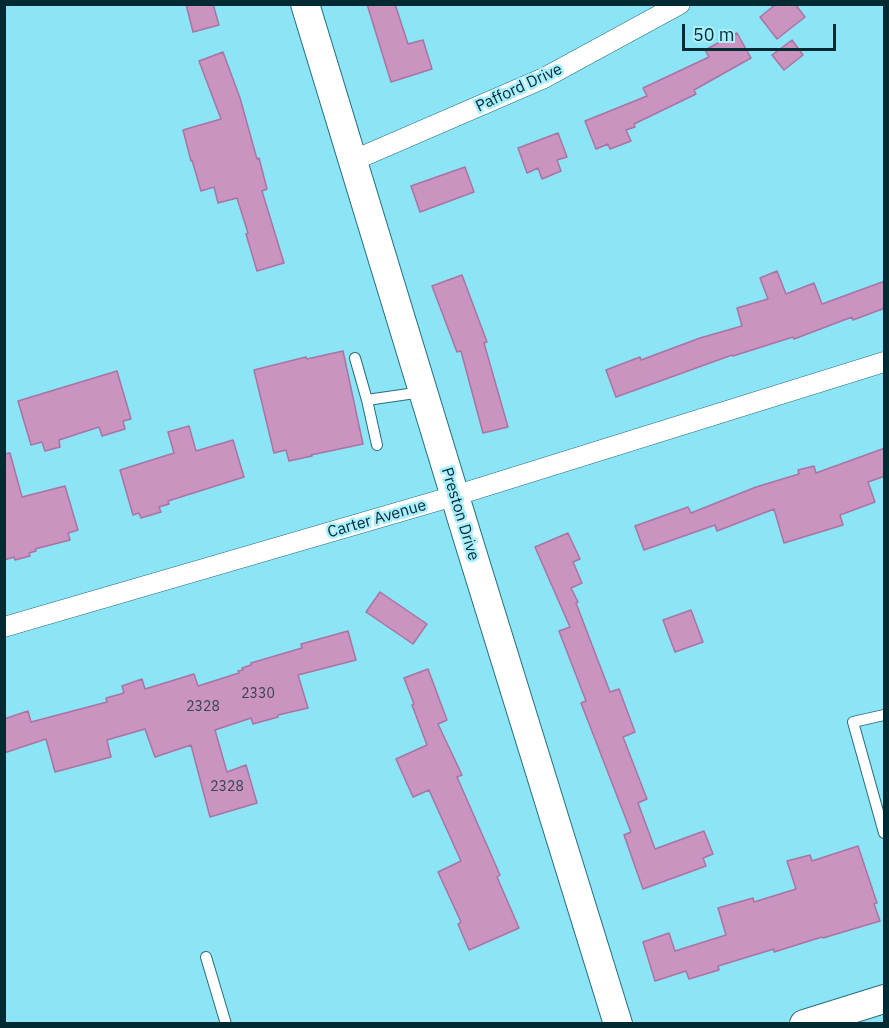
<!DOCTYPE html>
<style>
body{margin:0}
#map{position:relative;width:889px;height:1028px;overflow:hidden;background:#8ce4f7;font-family:"IBM Plex Sans",sans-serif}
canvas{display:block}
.frame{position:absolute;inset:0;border:6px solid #022a32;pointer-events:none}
.scale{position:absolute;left:682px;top:24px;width:154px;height:27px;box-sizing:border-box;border:3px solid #022a32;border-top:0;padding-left:8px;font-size:18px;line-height:21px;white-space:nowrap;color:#022a32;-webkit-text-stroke:4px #aaeffe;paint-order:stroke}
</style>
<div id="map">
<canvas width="889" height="1028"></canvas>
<div class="frame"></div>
<div class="scale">50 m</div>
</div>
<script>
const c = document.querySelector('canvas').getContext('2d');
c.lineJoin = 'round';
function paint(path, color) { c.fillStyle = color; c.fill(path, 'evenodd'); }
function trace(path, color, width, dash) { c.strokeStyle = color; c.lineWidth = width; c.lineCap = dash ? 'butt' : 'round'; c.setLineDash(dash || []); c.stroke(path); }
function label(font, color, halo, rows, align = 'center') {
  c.font = font + ' "IBM Plex Sans",sans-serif'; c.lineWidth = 5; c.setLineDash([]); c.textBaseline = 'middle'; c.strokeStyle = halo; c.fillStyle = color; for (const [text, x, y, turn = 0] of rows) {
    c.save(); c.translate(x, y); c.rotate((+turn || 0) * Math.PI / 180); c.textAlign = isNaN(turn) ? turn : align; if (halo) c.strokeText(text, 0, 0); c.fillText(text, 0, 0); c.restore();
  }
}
const building = new Path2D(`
 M 186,4 L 213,4 L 219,25 L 193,32 Z
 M 367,4 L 395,4 L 408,44 L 423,40 L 432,69 L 391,82 Z
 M 776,4 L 795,4 L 805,17 L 777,39 L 760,17 Z
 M 737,33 L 751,58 L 694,90 L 696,94 L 634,124 L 635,127 L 626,130 L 631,141 L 610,149 L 608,144 L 596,149 L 585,121 L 647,96 L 643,88 L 709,57 L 705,50 Z
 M 792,40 L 803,55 L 784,70 L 772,55 Z
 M 223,52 L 240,98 L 257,159 L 259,158 L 267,189 L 262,191 L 284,263 L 257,271 L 246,234 L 248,233 L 237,198 L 218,203 L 214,187 L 201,191 L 192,160 L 191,161 L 183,130 L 221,119 L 199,61 Z
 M 558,133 L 567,157 L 557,160 L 561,171 L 542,179 L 538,168 L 527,173 L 518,148 Z
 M 465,167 L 474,192 L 420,212 L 411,186 Z
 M 777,271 L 786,294 L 814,283 L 822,304 L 885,281 L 885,308 L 853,320 L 852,317 L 794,339 L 793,337 L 733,356 L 732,355 L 616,397 L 606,370 L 640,357 L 641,360 L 700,338 L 742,326 L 737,308 L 768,299 L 760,278 Z
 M 462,275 L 487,342 L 484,343 L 508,427 L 483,433 L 461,351 L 457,352 L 432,286 Z
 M 343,351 L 363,444 L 311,455 L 312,456 L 289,461 L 286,450 L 274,453 L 254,370 L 306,357 L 307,359 Z
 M 117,371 L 131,419 L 123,421 L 125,429 L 102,436 L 99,427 L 59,440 L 60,447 L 45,451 L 42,442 L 31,445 L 18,401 Z
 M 189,426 L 196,451 L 233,440 L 244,477 L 168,501 L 169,504 L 159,507 L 161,512 L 141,518 L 139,513 L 133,515 L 120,470 L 174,453 L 168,432 Z
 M 885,448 L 885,476 L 868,482 L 875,502 L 840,515 L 843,525 L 784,543 L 774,509 L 717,531 L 715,525 L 644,550 L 635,526 L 688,507 L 691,513 L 756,487 L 799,474 L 798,470 L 814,466 L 816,473 Z
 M 10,453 L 22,497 L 65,486 L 78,530 L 68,533 L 70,540 L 35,549 L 36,551 L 29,553 L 30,556 L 15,560 L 14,557 L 4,560 L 4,454 Z
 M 568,533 L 580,559 L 573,562 L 582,583 L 571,588 L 578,602 L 576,603 L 610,692 L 619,689 L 635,732 L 623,737 L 647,799 L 638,803 L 655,849 L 704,831 L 713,854 L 703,858 L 706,866 L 643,889 L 624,835 L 631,832 L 581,703 L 586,701 L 559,631 L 570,627 L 535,547 Z
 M 380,592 L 427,624 L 413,644 L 366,612 Z
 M 691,610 L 703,642 L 675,652 L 663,620 Z
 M 348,631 L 356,660 L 298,675 L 308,708 L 278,715 L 278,717 L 253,724 L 251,718 L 215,730 L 227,772 L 246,765 L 257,803 L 210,817 L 191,745 L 155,757 L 145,729 L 107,740 L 111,757 L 55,772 L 46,739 L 4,753 L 4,719 L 28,711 L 31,722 L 107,702 L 106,698 L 124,693 L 122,686 L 142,679 L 145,689 L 194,674 L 198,686 L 239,673 L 238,671 L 243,670 L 242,668 L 251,665 L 251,663 L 302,648 L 301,644 Z
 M 428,669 L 447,720 L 438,724 L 462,775 L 457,777 L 500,875 L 497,877 L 519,928 L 469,950 L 458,924 L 461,922 L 438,872 L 461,861 L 429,790 L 413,797 L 396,759 L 427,745 L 412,705 L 414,704 L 404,678 Z
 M 858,846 L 877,903 L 874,904 L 880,921 L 823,938 L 822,937 L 774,952 L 774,949 L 718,966 L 719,970 L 689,979 L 686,971 L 655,981 L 643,942 L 669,933 L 675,951 L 726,935 L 718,908 L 753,898 L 754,902 L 796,889 L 787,861 L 810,855 L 812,861 Z`);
paint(building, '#ca93c0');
trace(building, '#a974a0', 1.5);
const lane = new Path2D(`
 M 355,358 L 367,400 L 422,392
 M 367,400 L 377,445
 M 884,715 L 853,722 L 884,833
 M 206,957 L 226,1024`);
const street = new Path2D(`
 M 352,161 L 544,78 L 680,4
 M 4,627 L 454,496 L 884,362`);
const secondary = new Path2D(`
 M 305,4 C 407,345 513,684 618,1024
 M 804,1024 L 884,999`);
trace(lane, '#286d7b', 12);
trace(street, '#286d7b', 21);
trace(secondary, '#286d7b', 30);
trace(lane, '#fff', 10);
trace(street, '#fff', 20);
trace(secondary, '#fff', 28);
label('14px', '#344456', null, [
 ["2330",258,694],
 ["2328",203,707],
 ["2328",227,787]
]);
label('16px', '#022a32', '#aaeffe', [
 ["Pafford Drive",519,88,-25],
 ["Preston Drive",460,514,73],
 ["Carter Avenue",377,519,-16]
]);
</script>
